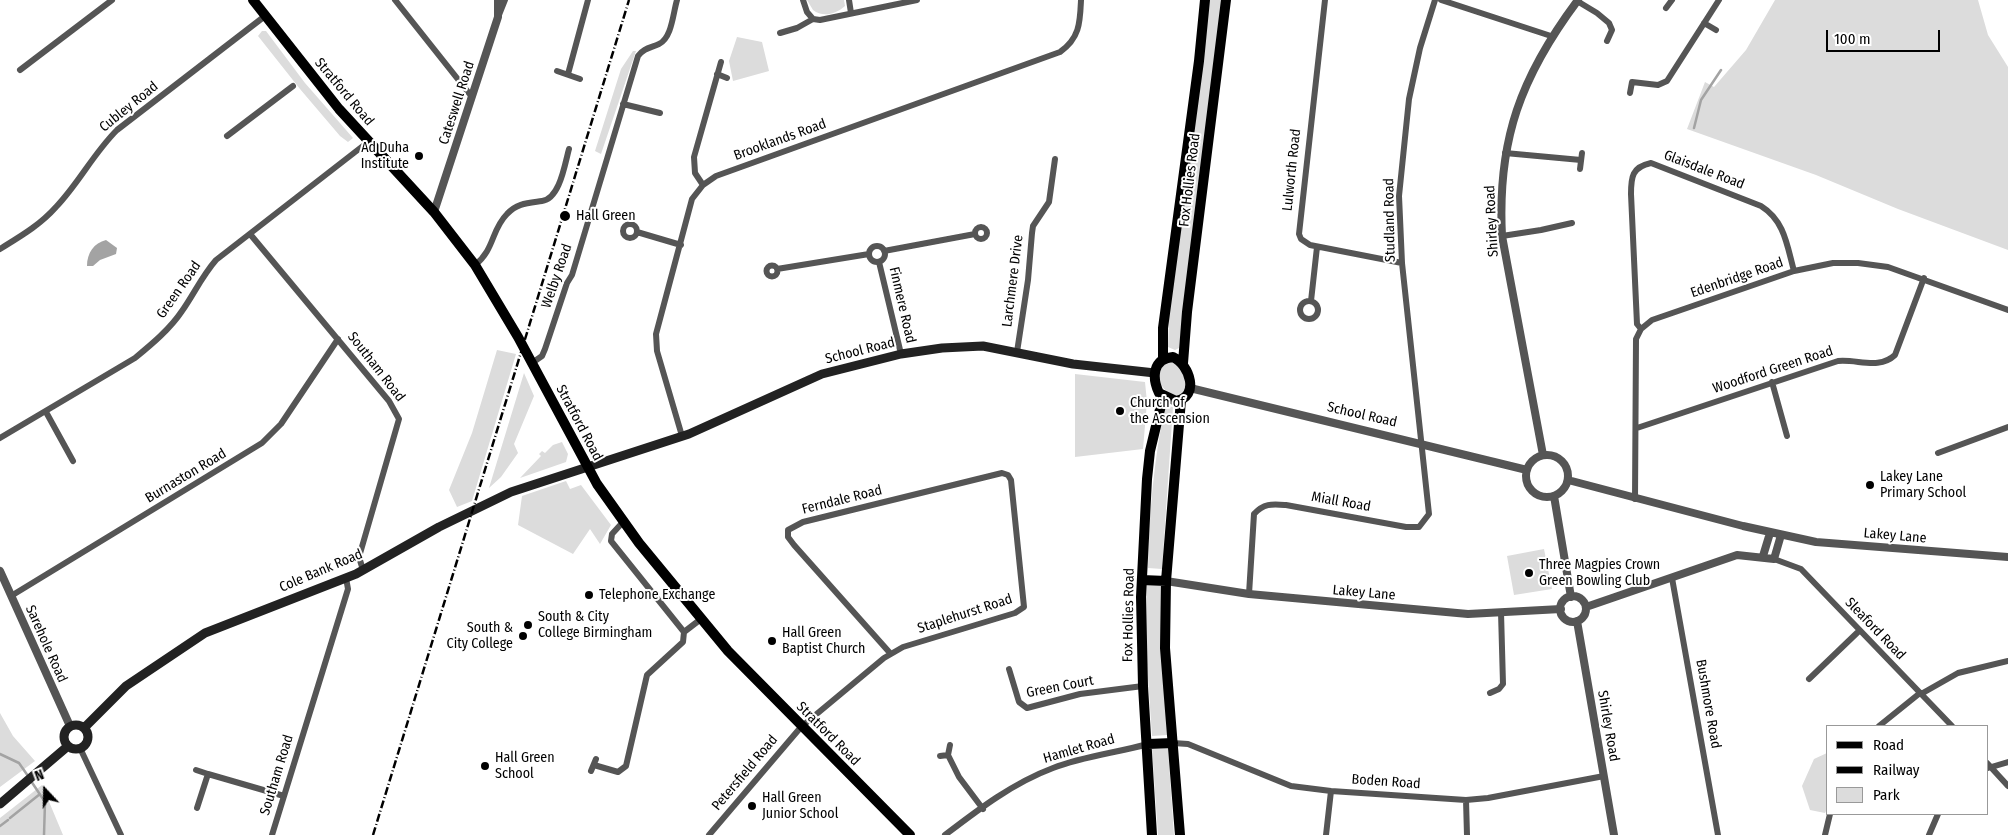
<!DOCTYPE html>
<style>
body{margin:0}
#map{position:relative;width:2008px;height:835px;overflow:hidden;background:#fff;font-family:"Fira Sans Condensed",sans-serif}
canvas{display:block}
.legend{position:absolute;left:1826px;top:725px;width:162px;height:90px;box-sizing:border-box;background:#fff;border:1px solid #999;margin:0;padding:6px 9px;list-style:none;font-size:15px;color:#000}
.legend li{display:flex;align-items:center;gap:10px;height:25px}
.legend b{width:25px;border:1px solid #999}
.north{position:absolute;left:20px;top:765px;width:50px;height:50px;-webkit-text-stroke:4px #fff;paint-order:stroke;rotate:339deg;font-size:14px;font-weight:700;line-height:20px;text-align:center;color:#000}
.north::after{content:'';display:block;margin:auto;width:18px;height:22px;background:#000;clip-path:polygon(50% 0,100% 100%,50% 72%,0 100%)}
.scale{position:absolute;left:1826px;top:30px;width:114px;height:22px;box-sizing:border-box;border:2px solid #000;border-top:0;padding-left:6px;font-size:15px;line-height:18px;white-space:nowrap;color:#000;-webkit-text-stroke:4px #fff;paint-order:stroke}
</style>
<div id="map">
<canvas width="2008" height="835"></canvas>
<ul class="legend">
<li><b style="height:6px;background:#000"></b>Road</li>
<li><b style="height:6px;background:#000"></b>Railway</li>
<li><b style="height:14px;background:#dcdcdc"></b>Park</li>
</ul>
<div class="north">N</div>
<div class="scale">100 m</div>
</div>
<script>
const c = document.querySelector('canvas').getContext('2d');
c.lineJoin = 'round';
function paint(path, color) { c.fillStyle = color; c.fill(path, 'evenodd'); }
function trace(path, color, width, dash) { c.strokeStyle = color; c.lineWidth = width; c.lineCap = dash ? 'butt' : 'round'; c.setLineDash(dash || []); c.stroke(path); }
function label(font, color, halo, rows, align = 'center') {
  c.font = font + ' "Fira Sans Condensed",sans-serif'; c.lineWidth = 4; c.setLineDash([]); c.textBaseline = 'middle'; c.strokeStyle = halo; c.fillStyle = color; for (const [text, x, y, turn = 0] of rows) {
    c.save(); c.translate(x, y); c.rotate((+turn || 0) * Math.PI / 180); c.textAlign = isNaN(turn) ? turn : align; if (halo) c.strokeText(text, 0, 0); c.fillText(text, 0, 0); c.restore();
  }
}
paint(new Path2D(`
 M 807,0 L 844,0 L 845,6 C 836,14 823,18 813,10 Z
 M 1209,0 L 1223,0 L 1179,348 L 1175,350 L 1168,347 L 1169,315 Z
 M 1775,0 L 1978,0 L 1988,35 L 2008,67 L 2008,250 L 1898,209 L 1816,175 L 1687,129 L 1705,82 L 1714,87 L 1746,50 Z
 M 262,31 L 266,31 L 305,83 L 353,138 L 348,142 L 340,136 L 300,89 L 258,36 Z
 M 737,37 L 762,42 L 769,71 L 733,81 L 729,61 Z
 M 633,51 L 636,51 L 601,154 L 595,151 L 621,69 Z
 M 497,350 L 516,354 L 472,501 L 457,507 L 449,490 L 472,433 Z
 M 1172,361 L 1185,372 L 1186,388 L 1179,397 C 1164,392 1158,386 1160,369 L 1164,364 Z
 M 524,373 L 534,396 L 514,444 L 518,453 L 501,477 L 489,488 Z
 M 1075,374 L 1145,382 L 1147,402 L 1143,449 L 1075,457 Z
 M 1165,406 L 1173,407 L 1162,569 L 1148,568 C 1149,513 1154,460 1165,406 Z
 M 562,442 L 568,454 L 566,462 L 520,478 L 541,456 L 539,454 L 542,451 L 545,453 L 553,445 Z
 M 566,481 L 570,489 L 581,485 L 611,525 L 600,544 L 590,529 L 573,554 L 518,525 L 522,496 Z
 M 1544,549 L 1552,589 L 1514,595 L 1507,556 Z
 M 1146,585 L 1162,585 L 1167,735 L 1152,736 L 1144,621 Z
 M 0,713 L 13,736 L 35,761 L 0,787 Z
 M 1168,748 L 1174,835 L 1158,835 L 1152,749 Z
 M 1827,753 L 1827,809 L 1825,813 L 1810,810 L 1802,786 L 1814,759 Z
 M 42,785 L 63,835 L 0,835 L 0,818 Z`), '#dcdcdc');
paint(new Path2D(`
 M 106,240 L 117,248 L 116,254 L 100,260 L 93,266 L 87,266 C 87,253 94,243 106,240 Z`), '#a3a3a3');
trace(new Path2D(`
 M 1694,128 L 1701,100 L 1721,70
 M 0,754 L 19,763 L 28,776
 M 31,781 L 45,802 L 44,835
 M 10,818 L 40,794
 M 0,826 L 8,820`), '#a3a3a3', 2.5);
trace(new Path2D(`
 M 395,0 L 472,97
 M 803,0 L 807,12 L 813,19 L 820,20 L 917,0
 M 849,0 L 851,13
 M 1325,0 L 1299,234 L 1301,239 L 1310,245 L 1402,263
 M 1441,0 L 1551,36
 M 1577,1 L 1597,13 L 1609,23 L 1612,30 L 1607,41
 M 1666,8 L 1672,0
 M 499,15 L 505,0
 M 1704,23 L 1716,30
 M 780,33 L 797,28 L 813,19
 M 20,70 L 112,0
 M 557,71 L 580,79
 M 568,74 L 588,0
 M 717,74 L 727,78
 M 1630,93 L 1632,82 L 1658,85 L 1667,81 L 1719,0
 M 623,104 L 660,113
 M 227,136 L 293,86
 M 1505,153 L 1581,160
 M 1580,169 L 1582,153
 M 703,185 L 695,173 L 694,157 L 721,62
 M623 231a7 7 0 1 1 14 0a7 7 0 1 1-14 0Z
 M975 233a6 6 0 1 1 12 0a6 6 0 1 1-12 0Z
 M 637,232 L 681,245
 M 250,234 L 389,401 L 399,419 L 359,557 L 363,570
 M 1502,236 L 1541,230 L 1572,223
 M869 254a8 8 0 1 1 16 0a8 8 0 1 1-16 0Z
 M 0,249 C 21,236 40,225 56,207 C 79,183 93,154 117,130 L 265,16
 M 884,251 L 975,234
 M 879,262 L 901,354
 M 475,265 C 495,249 491,230 507,214 C 517,203 528,203 542,201 C 560,199 565,163 569,149
 M766.5 271a5.5 5.5 0 1 1 11 0a5.5 5.5 0 1 1-11 0Z
 M 777,269 L 869,254
 M1300 310a9 9 0 1 1 18 0a9 9 0 1 1-18 0Z
 M 1311,301 L 1317,247
 M 1641,329 L 1637,324 L 1631,194 C 1631,177 1632,167 1651,163 L 1761,206 C 1785,221 1787,246 1794,271
 M 1017,352 L 1028,280 L 1032,233 L 1033,226 L 1049,202 L 1055,159
 M 532,363 L 542,356 L 545,349 L 567,283 L 572,275 L 638,56 C 644,48 650,48 659,44 C 672,38 673,13 677,0
 M 1772,382 L 1787,436
 M 46,412 L 73,461
 M 1637,428 L 1838,361 C 1858,359 1879,370 1895,355 L 1924,278
 M 682,436 L 657,351 L 656,334 L 692,199 L 703,185 L 716,176 L 1060,52 C 1080,38 1080,22 1081,0
 M 0,438 L 135,358 C 152,344 170,329 182,311 C 194,294 202,276 216,260 L 368,142
 M 1938,453 L 2008,427
 M 1635,499 L 1636,339 L 1641,329 L 1652,320 L 1794,271 L 1833,263 L 1858,263 L 1888,267 L 2008,310
 M 623,522 L 612,534 L 611,541 L 684,632
 M 1774,559 L 1801,569 L 1952,726
 M 1672,578 L 1718,835
 M 1249,594 L 1254,514 C 1264,503 1272,504 1286,505 L 1406,527 L 1419,527 L 1429,514 L 1402,263 L 1399,196 L 1409,99 L 1420,48 L 1435,0
 M 11,596 L 262,443 L 281,424 L 338,339
 M 1009,669 L 1019,702 L 1027,708 L 1080,694 L 1143,686
 M 1809,679 L 1859,631
 M 1490,693 L 1499,689 L 1503,684 L 1501,612
 M 1921,694 L 1958,673 L 2008,661
 M 1879,726 L 1920,693
 M 1173,743 L 1188,744 L 1291,786 L 1331,791 L 1466,800 L 1488,798 L 1604,776
 M 80,748 L 121,835
 M 948,755 L 959,777 L 983,809
 M 940,756 L 948,755 L 950,745
 M 1987,763 L 2008,786
 M 594,765 L 618,772 L 626,766 L 647,675 L 683,642 L 684,632 L 701,619
 M 1988,768 L 2008,762
 M 196,770 L 208,774
 M 591,771 L 596,759
 M 1466,800 L 1467,835
 M 197,808 L 208,774 L 284,796
 M 272,835 L 348,589 L 346,578
 M 709,835 L 801,727 L 884,658 L 903,647 L 1015,613 L 1024,607 L 1011,480 L 1008,475 L 1002,473 L 803,522 L 788,530 L 788,537 L 794,545 L 890,653
 M 945,835 C 979,809 1013,783 1053,768 C 1084,756 1116,753 1148,744
 M 1326,835 L 1331,791
 M 1825,835 L 1830,814
 M 1929,835 L 1938,814`), '#555', 6);
trace(new Path2D(`
 M 434,212 L 498,17 L 498,0
 M 1190,388 L 1527,470
 M 1543,455 L 1502,236 C 1497,140 1521,76 1578,0
 M1526 476a21 21 0 1 1 42 0a21 21 0 1 1-42 0Z
 M 1568,480 L 1743,526 L 1816,542 L 2008,557
 M 1554,496 L 1571,597
 M 1763,556 L 1770,533
 M 0,571 L 70,726
 M 1166,581 L 1249,594 L 1468,614 L 1561,609
 M1560 609a13 13 0 1 1 26 0a13 13 0 1 1-26 0Z
 M 1586,607 L 1737,555 L 1774,559 L 1781,535
 M 1577,621 L 1614,835`), '#555', 8);
trace(new Path2D(`
 M64 737a12 12 0 1 1 24 0a12 12 0 1 1-24 0Z
 M 84,728 L 126,686 L 205,633 L 356,574 L 439,527 L 511,492 L 689,434 L 822,374 L 901,354 L 942,348 L 983,346 L 1073,364 L 1155,373
 M 0,804 L 68,746`), '#222', 9);
trace(new Path2D(`
 M 1173,357 C 1190,365 1200,397 1176,401 L 1159,393 C 1152,378 1152,359 1173,357 Z
 M 1163,359 L 1163,328 L 1199,61 L 1205,0
 M 1183,363 L 1187,312 L 1226,0
 M 1142,580 L 1166,581
 M 1148,744 L 1173,743
 M 1152,835 L 1143,686 L 1141,597 L 1147,479 L 1150,451 L 1163,397
 M 1180,835 L 1165,648 L 1166,581 L 1181,400`), '#000', 10);
trace(new Path2D(`
 M 253,0 L 339,109 L 434,212 L 475,265 L 518,337 L 597,484 L 639,543 L 728,651 L 910,835`), '#000', 10);
trace(new Path2D(`
 M 373,835 L 629,0`), '#000', 2.5, [8, 2.5, 1, 2.5]);
for (const [x, y, r, color] of [
 [419,156,5,"#000"],
 [565,216,6,"#000"],
 [1120,411,5,"#000"],
 [1870,485,5,"#000"],
 [1529,573,5,"#000"],
 [589,595,5,"#000"],
 [528,625,5,"#000"],
 [523,636,5,"#000"],
 [772,641,5,"#000"],
 [485,766,5,"#000"],
 [752,806,5,"#000"]
]) { const dot = new Path2D(); dot.arc(x, y, r, 0, 2 * Math.PI); c.fillStyle = color; c.fill(dot); trace(dot, '#fff', 2); }
label('14px', '#000', '#fff', [
 ["Stratford Road",344,92,50],
 ["Cateswell Road",457,103,-72],
 ["Cubley Road",129,107,-39],
 ["Brooklands Road",780,140,-20],
 ["Lulworth Road",1292,170,-84],
 ["Glaisdale Road",1704,170,21],
 ["Fox Hollies Road",1190,180,-83],
 ["Studland Road",1390,220,-91],
 ["Shirley Road",1492,221,-93],
 ["Welby Road",557,276,-71],
 ["Edenbridge Road",1737,278,-19],
 ["Larchmere Drive",1013,281,-83],
 ["Green Road",179,290,-55],
 ["Finmere Road",902,305,77],
 ["School Road",860,351,-14],
 ["Southam Road",376,367,52],
 ["Woodford Green Road",1773,370,-18],
 ["School Road",1362,415,13],
 ["Stratford Road",579,423,62],
 ["Burnaston Road",186,476,-31],
 ["Ferndale Road",842,500,-14],
 ["Miall Road",1341,502,10],
 ["Lakey Lane",1895,536,5],
 ["Cole Bank Road",321,571,-23],
 ["Lakey Lane",1364,593,5],
 ["Staplehurst Road",965,614,-18],
 ["Fox Hollies Road",1129,615,-89],
 ["Sleaford Road",1875,629,46],
 ["Sarehole Road",46,644,66],
 ["Green Court",1060,687,-11],
 ["Bushmore Road",1708,704,80],
 ["Shirley Road",1608,726,80],
 ["Stratford Road",828,734,45],
 ["Hamlet Road",1079,749,-16],
 ["Petersfield Road",745,773,-50],
 ["Southam Road",277,775,-73],
 ["Boden Road",1386,782,4]
]);
label('14px', '#000', '#fff', [
 ["Ad Duha",409,148,"right"],
 ["Institute",409,164,"right"],
 ["Hall Green",576,216],
 ["Church of",1130,403],
 ["the Ascension",1130,419],
 ["Lakey Lane",1880,477],
 ["Primary School",1880,493],
 ["Three Magpies Crown",1539,565],
 ["Green Bowling Club",1539,581],
 ["Telephone Exchange",599,595],
 ["South & City",538,617],
 ["College Birmingham",538,633],
 ["South &",513,628,"right"],
 ["City College",513,644,"right"],
 ["Hall Green",782,633],
 ["Baptist Church",782,649],
 ["Hall Green",495,758],
 ["School",495,774],
 ["Hall Green",762,798],
 ["Junior School",762,814]
], 'left');
</script>
